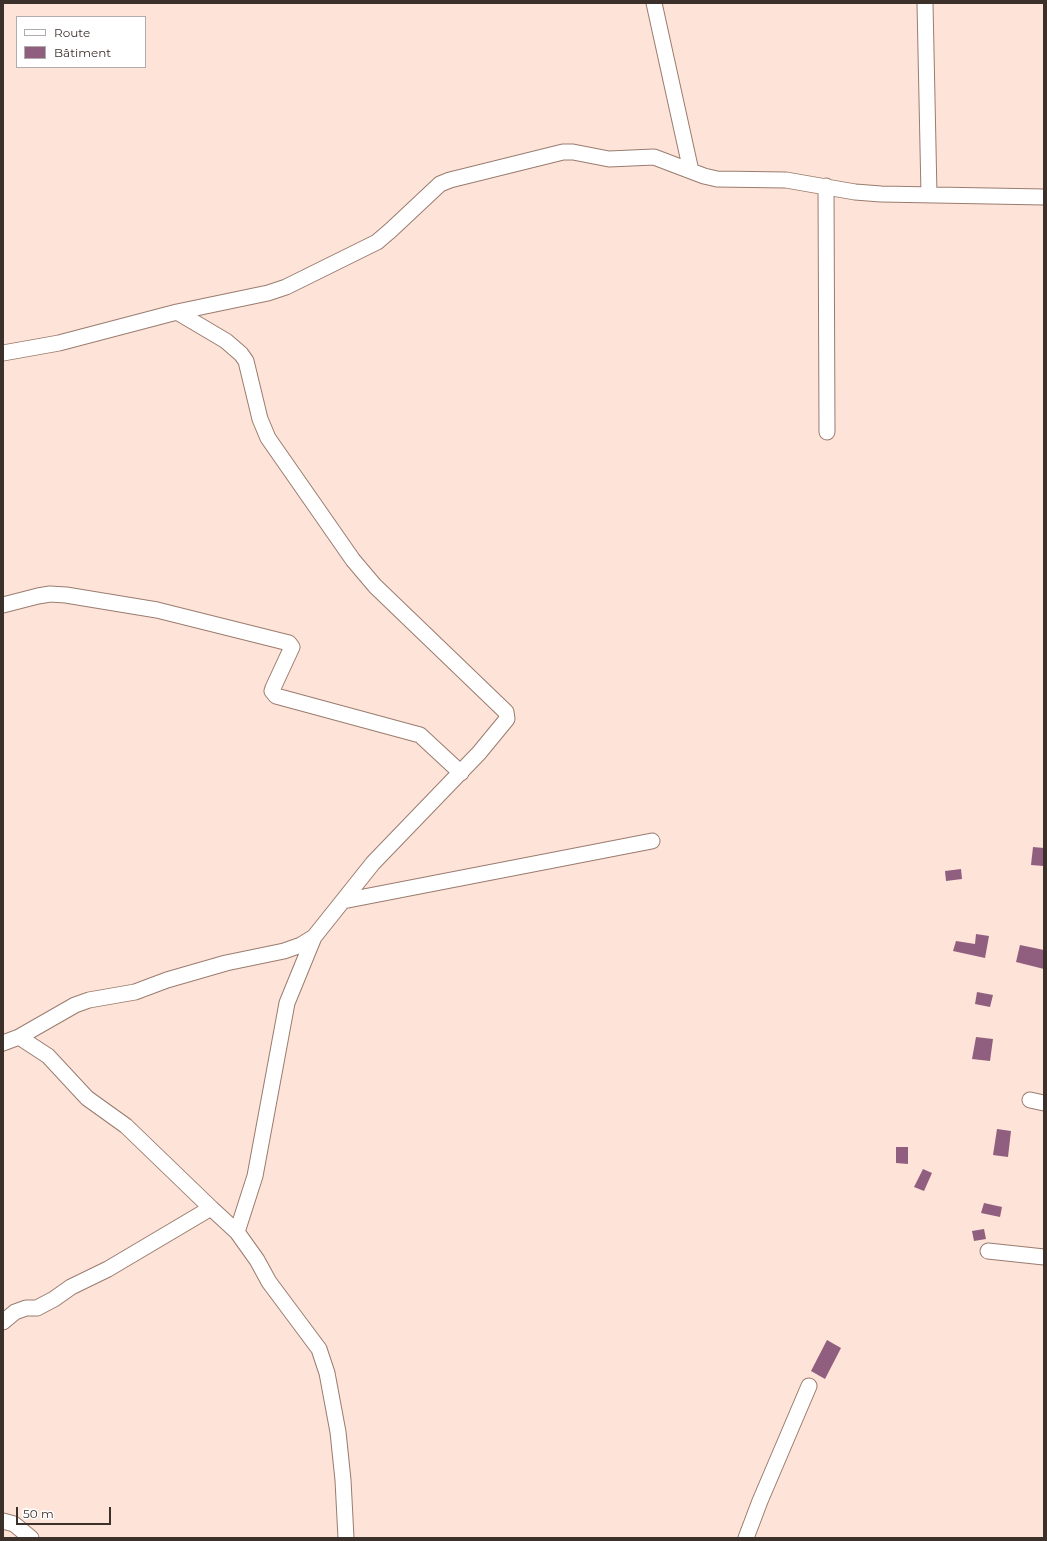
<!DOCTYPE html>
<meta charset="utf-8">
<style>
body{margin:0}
#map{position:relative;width:1047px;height:1541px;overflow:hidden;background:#fee3d8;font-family:Montserrat,sans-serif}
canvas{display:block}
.frame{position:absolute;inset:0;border:4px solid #3c302a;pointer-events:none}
.legend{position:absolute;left:16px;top:16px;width:130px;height:52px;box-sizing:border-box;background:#fff;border:1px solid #b1acaa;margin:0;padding:5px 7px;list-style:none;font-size:12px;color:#3c302a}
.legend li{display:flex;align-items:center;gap:8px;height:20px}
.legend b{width:20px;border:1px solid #b1acaa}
.scale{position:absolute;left:16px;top:1507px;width:95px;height:18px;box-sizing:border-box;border:2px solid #3c302a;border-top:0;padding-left:5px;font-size:12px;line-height:14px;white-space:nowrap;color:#3c302a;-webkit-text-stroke:3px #fff;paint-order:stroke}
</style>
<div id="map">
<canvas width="1047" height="1541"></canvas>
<div class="frame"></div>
<ul class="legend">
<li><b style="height:5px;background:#fff"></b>Route</li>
<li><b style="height:11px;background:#905f7f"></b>Bâtiment</li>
</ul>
<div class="scale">50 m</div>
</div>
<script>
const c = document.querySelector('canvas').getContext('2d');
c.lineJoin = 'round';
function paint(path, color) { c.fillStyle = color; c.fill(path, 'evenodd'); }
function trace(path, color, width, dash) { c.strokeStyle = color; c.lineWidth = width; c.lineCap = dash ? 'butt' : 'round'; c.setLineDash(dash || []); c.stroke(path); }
paint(new Path2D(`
 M 1033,847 L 1044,848 L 1044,866 L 1031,865 Z
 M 961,869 L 962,879 L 946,881 L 945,871 Z
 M 976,934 L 989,936 L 985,958 L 953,951 L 956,941 L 975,944 Z
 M 1020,945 L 1044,950 L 1044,969 L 1016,962 Z
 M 977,992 L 993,995 L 990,1007 L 975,1004 Z
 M 976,1037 L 993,1039 L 990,1061 L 972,1059 Z
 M 997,1129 L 1011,1131 L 1008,1157 L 993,1155 Z
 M 896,1147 L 908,1147 L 908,1164 L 896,1163 Z
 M 923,1169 L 932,1173 L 924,1191 L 914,1187 Z
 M 984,1203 L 1002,1207 L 1000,1217 L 981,1213 Z
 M 984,1229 L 986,1239 L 974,1241 L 972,1231 Z
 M 827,1340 L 841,1348 L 825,1379 L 811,1371 Z`), '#905f7f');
const street = new Path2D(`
 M 654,3 L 691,171
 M 925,3 L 929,195
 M 826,186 L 827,432
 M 177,312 L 268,293 L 286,287 L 377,242 L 391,230 L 440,184 L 450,180 L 563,152 L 573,152 L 609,159 L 654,157 L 704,176 L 717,179 L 786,180 L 855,192 L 881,194 L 1044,197
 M 3,353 L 59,343 L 177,312 L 226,341 L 241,354 L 246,361 L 260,419 L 268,438 L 353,560 L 375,586 L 506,712 L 507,719 L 479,753 L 373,863 L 314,937 L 301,945 L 284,951 L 226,963 L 167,980 L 135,992 L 89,1000 L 75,1005 L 19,1037 L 3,1043
 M 3,605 L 38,596 L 50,594 L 66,595 L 157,610 L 289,643 L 292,647 L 273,688 L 272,691 L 276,696 L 420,735 L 461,773
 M 343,901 L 652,841
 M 19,1037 L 48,1056 L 87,1098 L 126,1126 L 211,1208
 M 1030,1100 L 1044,1103
 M 237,1232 L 255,1176 L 287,1003 L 314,937
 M 988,1251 L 1044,1257
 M 3,1322 L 15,1312 L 26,1308 L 37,1308 L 54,1299 L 71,1287 L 108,1269 L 211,1208 L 237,1232 L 257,1260 L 269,1282 L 319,1349 L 327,1373 L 338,1432 L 343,1480 L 346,1538
 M 3,1521 L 14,1524 L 31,1538
 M 746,1538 L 760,1501 L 809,1386`);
trace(street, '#9a7c6f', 17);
trace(street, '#fff', 15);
</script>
